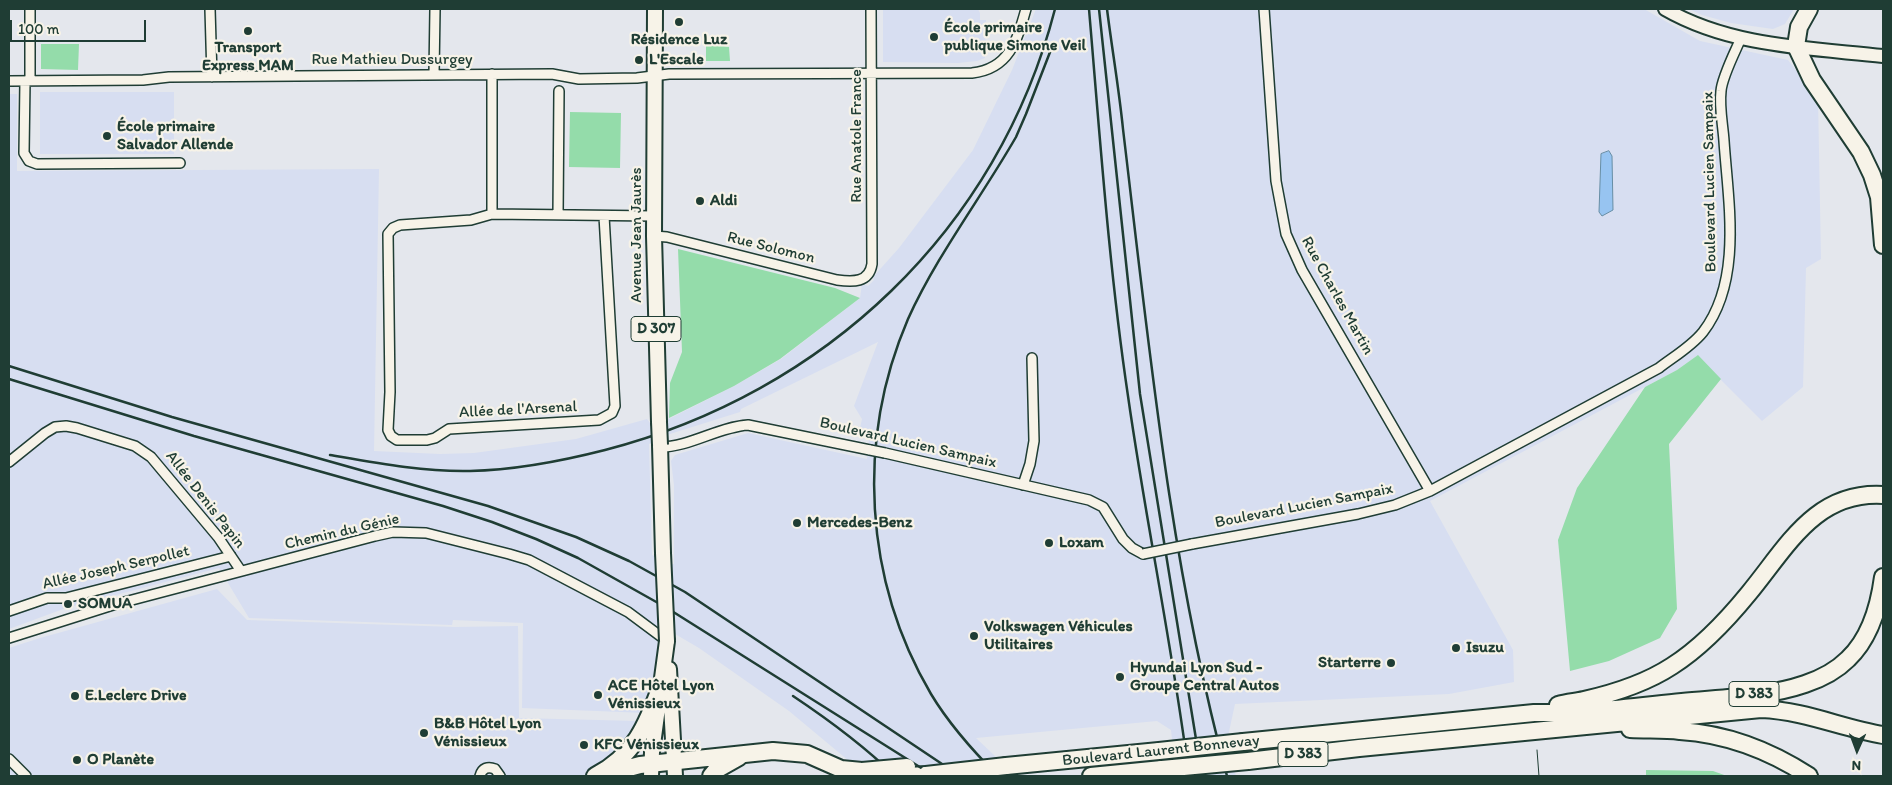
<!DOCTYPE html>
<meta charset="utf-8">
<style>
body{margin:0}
#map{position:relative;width:1892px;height:785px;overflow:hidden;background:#e4e7ed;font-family:Itim,sans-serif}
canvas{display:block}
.frame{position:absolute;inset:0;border:10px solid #1f3d34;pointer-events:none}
.north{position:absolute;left:1832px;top:725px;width:50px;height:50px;-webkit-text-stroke:4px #f7f3e8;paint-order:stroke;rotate:182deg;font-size:14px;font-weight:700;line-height:20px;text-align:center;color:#1f3d34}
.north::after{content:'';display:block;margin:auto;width:18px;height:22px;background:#1f3d34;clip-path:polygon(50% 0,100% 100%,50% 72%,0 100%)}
.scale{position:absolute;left:10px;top:20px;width:136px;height:22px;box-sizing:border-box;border:2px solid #1f3d34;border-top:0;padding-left:6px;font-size:15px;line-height:18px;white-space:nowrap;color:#1f3d34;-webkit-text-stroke:4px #f7f3e8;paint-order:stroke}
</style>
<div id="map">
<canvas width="1892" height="785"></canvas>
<div class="frame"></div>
<div class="north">N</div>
<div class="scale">100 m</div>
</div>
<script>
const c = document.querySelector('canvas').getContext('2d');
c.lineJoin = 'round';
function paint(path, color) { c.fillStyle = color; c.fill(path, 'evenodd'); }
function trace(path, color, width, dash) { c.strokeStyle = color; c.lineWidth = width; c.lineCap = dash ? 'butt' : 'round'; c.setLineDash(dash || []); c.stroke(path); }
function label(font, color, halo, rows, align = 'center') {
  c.font = font + ' Itim,sans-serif'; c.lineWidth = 4.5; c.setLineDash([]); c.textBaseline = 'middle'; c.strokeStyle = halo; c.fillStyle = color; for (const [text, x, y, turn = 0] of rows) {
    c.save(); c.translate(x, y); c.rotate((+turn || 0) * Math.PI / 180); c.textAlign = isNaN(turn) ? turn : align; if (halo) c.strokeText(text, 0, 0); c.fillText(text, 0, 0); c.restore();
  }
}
paint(new Path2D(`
 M 883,9 L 978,9 L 980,13 L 980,20 L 986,20 L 985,58 L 977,61 L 958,63 L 883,62 Z
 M 1036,9 L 1644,9 L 1700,41 L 1788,60 L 1818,98 L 1821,259 L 1806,268 L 1803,387 L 1762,421 L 1697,356 L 1677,370 L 1430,501 L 1513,650 L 1514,682 L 1449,694 L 1235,704 L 1227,741 L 1236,776 L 1176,776 L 1171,730 L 1157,721 L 976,738 L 1016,776 L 867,776 L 789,711 L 699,648 L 658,624 L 657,682 L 646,713 L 522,708 L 523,623 L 453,620 L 452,625 L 249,618 L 219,568 L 66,608 L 9,629 L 9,94 L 17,94 L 17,171 L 379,169 L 374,451 L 440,454 L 474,453 L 576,439 L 647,419 L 653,427 L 734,386 L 781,359 L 860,298 L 862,284 L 868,286 L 874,280 L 873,277 L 899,248 L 973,150 L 1012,70 ZM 878,342 L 854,406 L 862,419 L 858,437 L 869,440 L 867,459 L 748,433 L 675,455 L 671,461 L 674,485 L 674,564 L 670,564 L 652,555 L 649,444 L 653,442 L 654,439 L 740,412 L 741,409 Z
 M 1689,9 L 1794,9 L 1785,24 L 1773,29 L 1731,23 L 1702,15 Z
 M 40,92 L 174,92 L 174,154 L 40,154 Z
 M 217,589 L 247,620 L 455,627 L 518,626 L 519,718 L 637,721 L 630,736 L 612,756 L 592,771 L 582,776 L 9,776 L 9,648 L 40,638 Z`), '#d7def1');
paint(new Path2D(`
 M 706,43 L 729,47 L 730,61 L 706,61 Z
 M 41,44 L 79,44 L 78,70 L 41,69 Z
 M 570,112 L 621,113 L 620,168 L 569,167 Z
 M 678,249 L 835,288 L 860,298 L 780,359 L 734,386 L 669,418 L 670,383 L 682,352 Z
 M 1698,355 L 1721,379 L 1669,444 L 1677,609 L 1660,638 L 1609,661 L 1570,671 L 1558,540 L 1577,488 L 1645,387 L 1677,370 Z
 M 1646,770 L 1713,771 L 1727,776 L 1646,776 Z`), '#94dcaa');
const water = new Path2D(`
 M 1609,151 L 1612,156 L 1613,210 L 1602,216 L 1599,212 L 1601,154 Z`);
paint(water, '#97c4f1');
trace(water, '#678ea5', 1);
const street = new Path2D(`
 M 210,9 L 212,77
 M 1264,9 L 1276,181 L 1286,234 L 1302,270 L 1430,491
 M 434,74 L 435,9
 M 492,74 L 492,214 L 471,220 L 400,225 L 393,228 L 388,234 L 390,392 L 388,430 L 391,436 L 397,440 L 427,440 L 435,438 L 449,429 L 599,420 L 612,413 L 615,406 L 604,216
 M 9,81 L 143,80 L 169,77 L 552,74 L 579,79 L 637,78 L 669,74 L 972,73 C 1009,69 1017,41 1026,9
 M 25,81 L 24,153 L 29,161 L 37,164 L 180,163
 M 30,81 L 30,9
 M 492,214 L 654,216
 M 558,215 L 559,91
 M 654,236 L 667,237 L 837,280 C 853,282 869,283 872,264 L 871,9
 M 660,447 C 690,447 718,427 748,425 L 870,450
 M 885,453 L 1089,500 L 1103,507 L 1123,539 L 1132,548 L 1143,554
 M 9,462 L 45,433 L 55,427 L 66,426 L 77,428 L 135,446 L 151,457 L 218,537 L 241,571
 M 1023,485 L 1030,464 L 1034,441 L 1032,358
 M 1192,544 L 1358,514 L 1395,505 L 1430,491 L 1659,368 C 1673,357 1691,347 1703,332 C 1743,280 1728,201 1724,141 C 1723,125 1719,107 1721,91 C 1722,77 1735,52 1741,38
 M 9,611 L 47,598 L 66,598 L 231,556
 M 9,638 L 113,605 L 375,536 L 393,532 L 426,533 L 509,554 L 529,560 L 628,612 L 667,641
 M 9,759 L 26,776
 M 480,776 C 482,768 488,766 495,769 L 500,776`);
const secondary = new Path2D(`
 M 1665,9 C 1731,47 1810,48 1883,56`);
const primary = new Path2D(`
 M 655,9 L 654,236 L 659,422
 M 660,445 L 663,553
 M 669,669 L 675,776
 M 651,776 L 652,752 L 667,641`);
const highway = new Path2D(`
 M 1809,9 L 1799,27 L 1796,46 L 1812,80 L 1861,152 L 1872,175 L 1879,197 L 1883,245
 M 1558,705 C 1567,702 1576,702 1584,700 C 1615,693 1646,683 1672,666 C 1702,647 1727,620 1749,593 C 1787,547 1815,491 1883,495
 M 1630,729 C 1647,730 1664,729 1680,731 C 1728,734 1769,750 1809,776
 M 1243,742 L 1534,713 C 1583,714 1633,707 1682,702 C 1722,698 1767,697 1805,684 C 1820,679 1837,670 1848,659 C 1870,638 1879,607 1883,577
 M 1248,761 L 1359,748 L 1761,709 C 1806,711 1841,728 1883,735
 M 1006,766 L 1159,751
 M 595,776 C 634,756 647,725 661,686
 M 608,776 L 625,769 L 640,765 L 773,751 L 807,754 L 841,769 L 862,771
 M 711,776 L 716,770 L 739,757
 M 908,776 L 926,775
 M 1091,776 L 1162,769`);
trace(street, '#1f3d34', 12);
trace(secondary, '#1f3d34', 16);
trace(primary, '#1f3d34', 18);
trace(highway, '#1f3d34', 20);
trace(street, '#f7f3e8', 9);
trace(secondary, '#f7f3e8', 12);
trace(primary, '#f7f3e8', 14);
trace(highway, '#f7f3e8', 16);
trace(new Path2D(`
 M 1537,750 L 1539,776`), '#1f3d34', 1);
trace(new Path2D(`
 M 1089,9 C 1100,138 1109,268 1128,396 C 1146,523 1173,649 1189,776
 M 1099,9 L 1140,394 L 1202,776
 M 1107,9 C 1112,49 1119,89 1123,129 C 1149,346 1170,565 1227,776
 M 9,366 L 172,417 L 488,506 L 576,537 L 629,561 L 685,592 L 960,776
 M 9,379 L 194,436 L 443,506 L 492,522 L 536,539 L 578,558 L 667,608 L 934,776
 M 330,455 C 376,463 423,472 470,471 C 516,470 562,461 605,450 C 825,393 998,230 1055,9
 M 793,696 C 829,720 864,746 895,776
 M 998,776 C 973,751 949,724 931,694 C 864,580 856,440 908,319 C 937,255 981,198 1016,137 L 1026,114 L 1052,47`), '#1f3d34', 2.5);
const streetBridge = new Path2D(`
 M 870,450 L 885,453
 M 1143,554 L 1192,544`);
const primaryBridge = new Path2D(`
 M 659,422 L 660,445
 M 663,553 L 667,641`);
const highwayBridge = new Path2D(`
 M 1159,751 L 1243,742
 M 1162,769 L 1248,761
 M 862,771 L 907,767
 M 926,775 L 1006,766`);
trace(streetBridge, '#1f3d34', 12, []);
trace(primaryBridge, '#1f3d34', 18, []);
trace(highwayBridge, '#1f3d34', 20, []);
trace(streetBridge, '#f7f3e8', 9);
trace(primaryBridge, '#f7f3e8', 14);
trace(highwayBridge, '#f7f3e8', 16);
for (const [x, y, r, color] of [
 [679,22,5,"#1f3d34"],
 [248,31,5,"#1f3d34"],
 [934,37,5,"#1f3d34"],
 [639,60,5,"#1f3d34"],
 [107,136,5,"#1f3d34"],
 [700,201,5,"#1f3d34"],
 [797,523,5,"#1f3d34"],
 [1049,543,5,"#1f3d34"],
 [68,604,5,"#1f3d34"],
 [974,636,5,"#1f3d34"],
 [1456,648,5,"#1f3d34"],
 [1391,663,5,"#1f3d34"],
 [1120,677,5,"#1f3d34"],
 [598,695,5,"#1f3d34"],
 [75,696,5,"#1f3d34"],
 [424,733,5,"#1f3d34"],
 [584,745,5,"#1f3d34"],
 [77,760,5,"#1f3d34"]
]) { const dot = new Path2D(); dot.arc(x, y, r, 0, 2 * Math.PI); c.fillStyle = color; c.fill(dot); trace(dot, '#f7f3e8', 2); }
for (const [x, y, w] of [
 [656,329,50],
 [1754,694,50],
 [1303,754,50]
]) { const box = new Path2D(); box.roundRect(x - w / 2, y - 12.5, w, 25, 4); c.fillStyle = '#f7f3e8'; c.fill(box); trace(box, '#1f3d34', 1); }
label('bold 15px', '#1f3d34', null, [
 ["D 307",656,329],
 ["D 383",1754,694],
 ["D 383",1303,754]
]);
label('bold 16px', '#1f3d34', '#f7f3e8', [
 ["École primaire",944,28],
 ["publique Simone Veil",944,46],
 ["Résidence Luz",679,40,"center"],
 ["Transport",248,48,"center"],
 ["Express MAM",248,66,"center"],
 ["L'Escale",649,60],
 ["École primaire",117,127],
 ["Salvador Allende",117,145],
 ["Aldi",710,201],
 ["Mercedes-Benz",807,523],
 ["Loxam",1059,543],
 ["SOMUA",78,604],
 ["Volkswagen Véhicules",984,627],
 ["Utilitaires",984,645],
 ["Isuzu",1466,648],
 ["Starterre",1381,663,"right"],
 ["Hyundai Lyon Sud -",1130,668],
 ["Groupe Central Autos",1130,686],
 ["ACE Hôtel Lyon",608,686],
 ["Vénissieux",608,704],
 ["E.Leclerc Drive",85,696],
 ["B&B Hôtel Lyon",434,724],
 ["Vénissieux",434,742],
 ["KFC Vénissieux",594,745],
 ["O Planète",87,760]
], 'left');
label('16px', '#1f3d34', '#f7f3e8', [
 ["Rue Mathieu Dussurgey",392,60],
 ["Rue Anatole France",857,136,-90],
 ["Boulevard Lucien Sampaix",1710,182,-91],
 ["Avenue Jean Jaurès",637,235,-90],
 ["Rue Solomon",771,248,14],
 ["Rue Charles Martin",1337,296,61],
 ["Allée de l'Arsenal",518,410,-3],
 ["Boulevard Lucien Sampaix",908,443,13],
 ["Allée Denis Papin",205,500,52],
 ["Boulevard Lucien Sampaix",1304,506,-11],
 ["Chemin du Génie",342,532,-13],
 ["Allée Joseph Serpollet",116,568,-13],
 ["Boulevard Laurent Bonnevay",1161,751,-6]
]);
</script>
